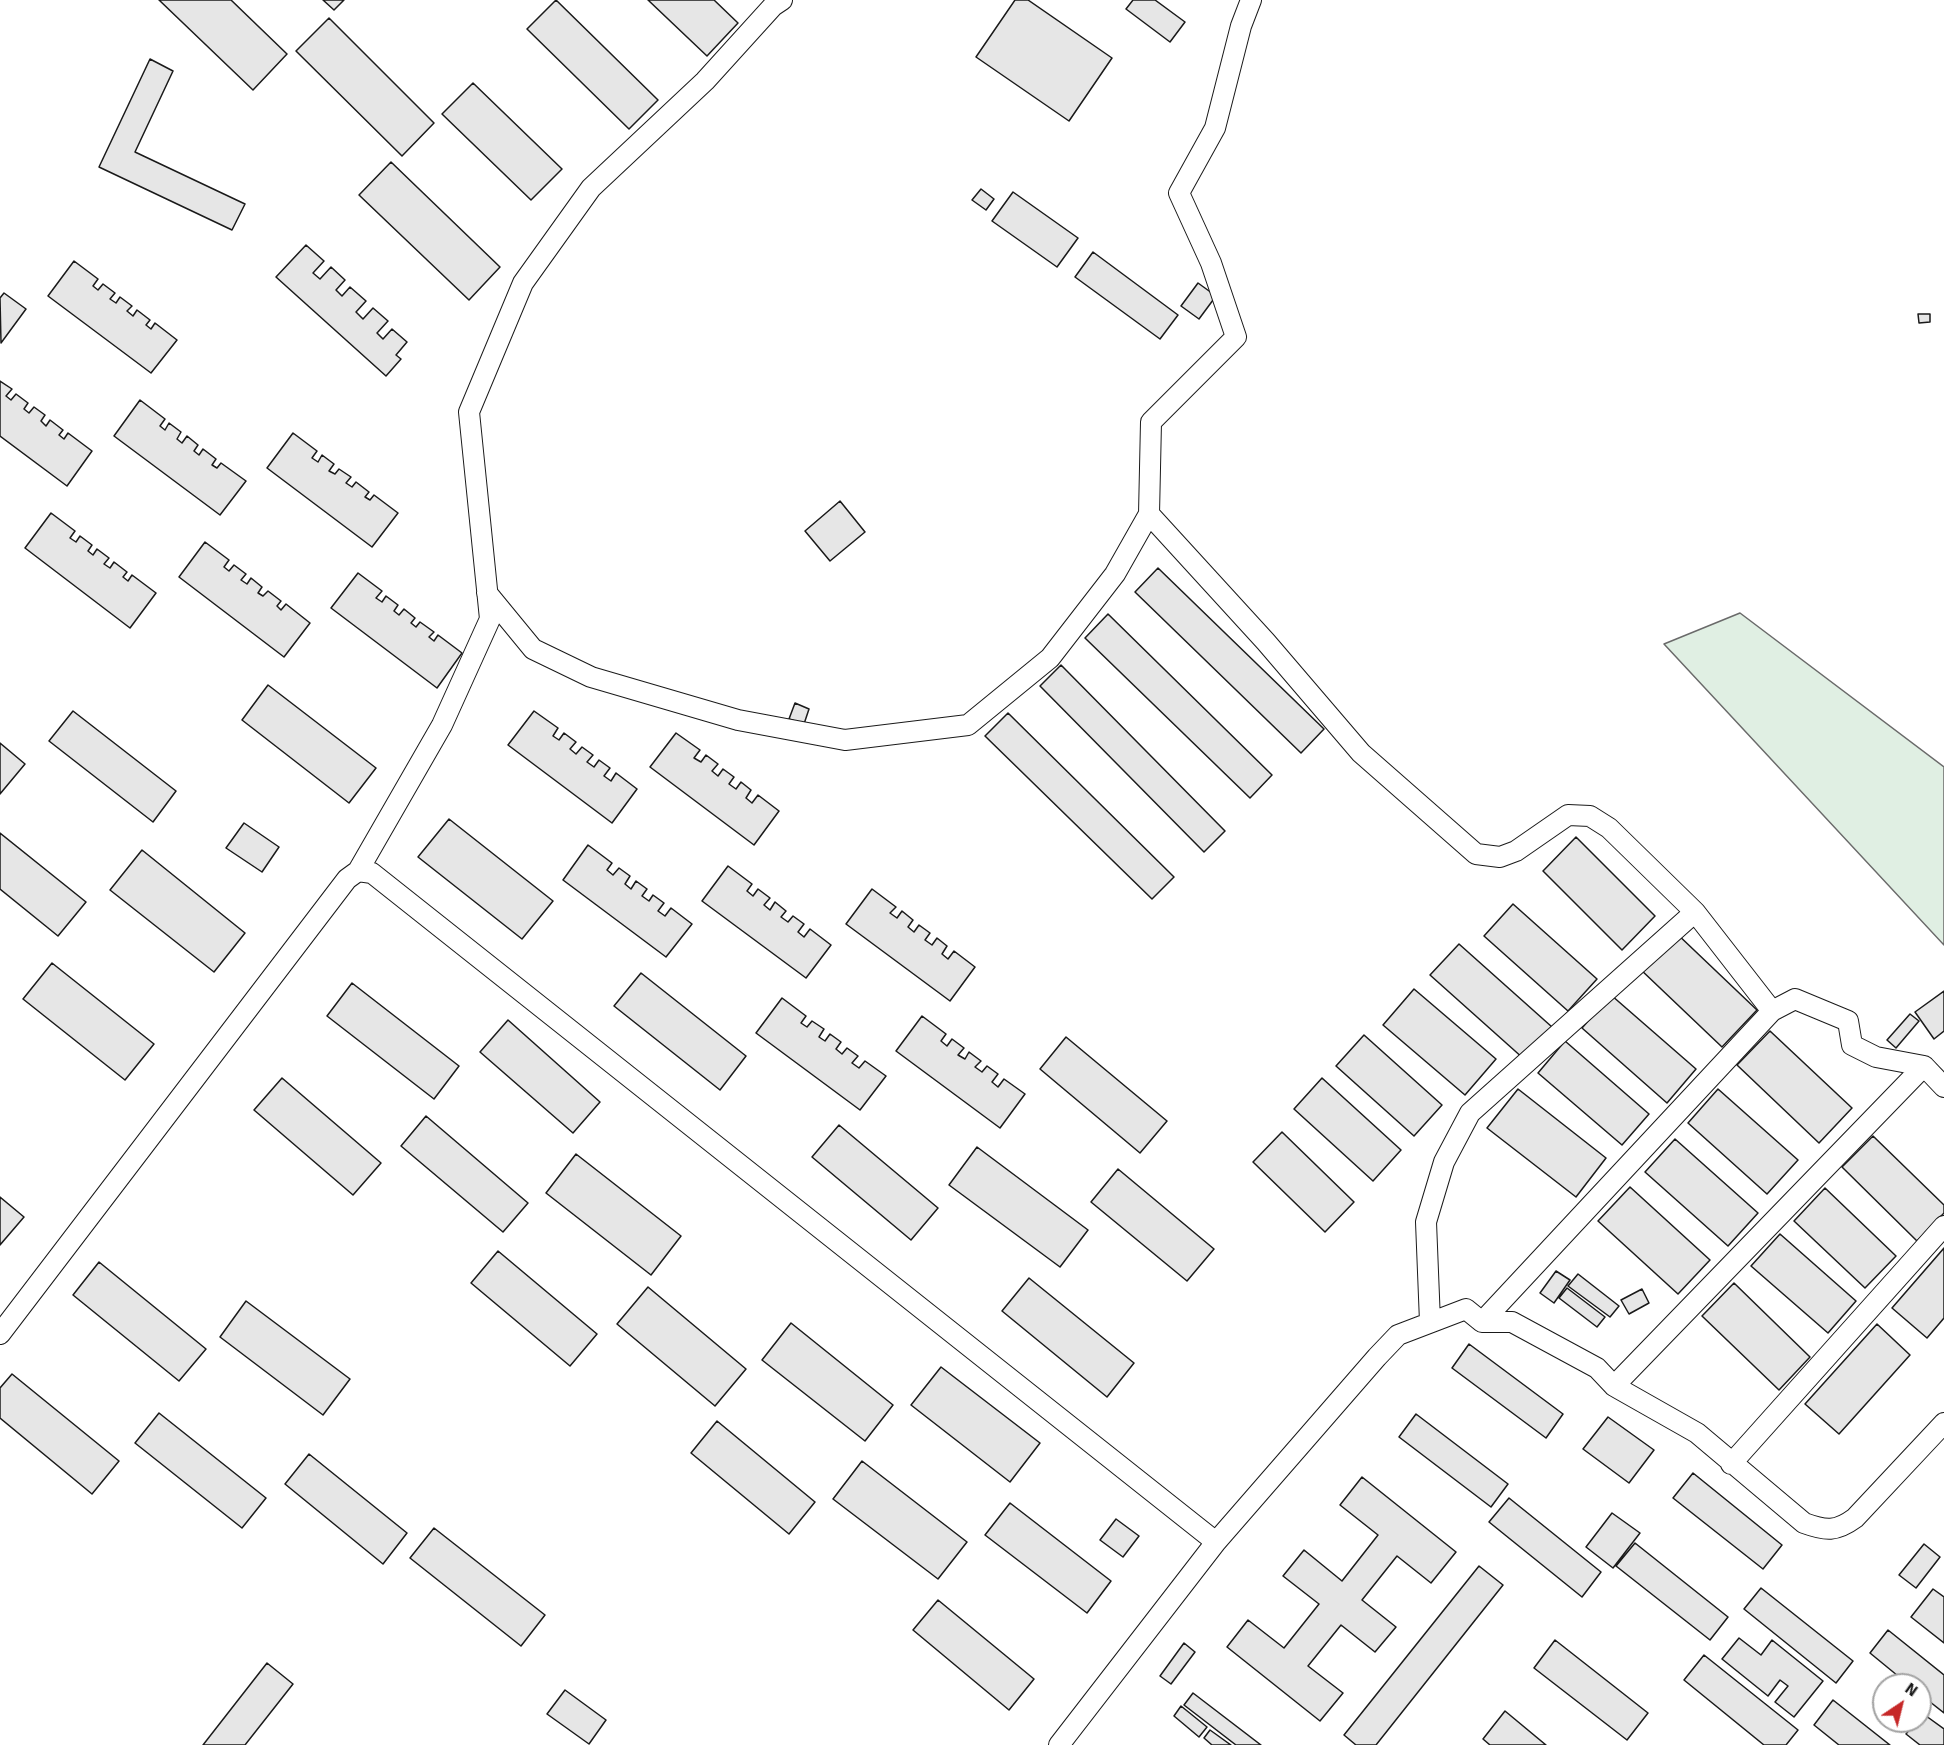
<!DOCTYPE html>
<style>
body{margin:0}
#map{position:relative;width:1944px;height:1745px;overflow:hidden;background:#fff;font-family:Signika,sans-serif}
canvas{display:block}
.north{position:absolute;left:1872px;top:1673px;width:60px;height:60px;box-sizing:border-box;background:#fff;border:2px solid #a3a3a3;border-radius:50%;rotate:35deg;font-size:16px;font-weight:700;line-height:24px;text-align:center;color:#1a1a1a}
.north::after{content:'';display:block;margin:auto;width:21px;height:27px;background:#c62828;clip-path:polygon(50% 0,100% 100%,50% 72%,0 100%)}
</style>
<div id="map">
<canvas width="1944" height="1745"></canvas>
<div class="north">N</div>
</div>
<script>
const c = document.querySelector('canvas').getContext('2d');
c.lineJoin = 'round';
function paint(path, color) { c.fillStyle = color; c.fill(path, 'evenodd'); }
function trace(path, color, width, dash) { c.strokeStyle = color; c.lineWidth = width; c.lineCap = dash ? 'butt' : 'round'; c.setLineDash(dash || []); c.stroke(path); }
const green = new Path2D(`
 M 1740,613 L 1944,767 L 1944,945 L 1664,644 Z`);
paint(green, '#e0efe3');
trace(green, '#6a6a6a', 1.5);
const building = new Path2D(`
 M 159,0 L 231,0 L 287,54 L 253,90 Z
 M 323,0 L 344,0 L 334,10 Z
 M 556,0 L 658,100 L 629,129 L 527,29 Z
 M 648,0 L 714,0 L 738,23 L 707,56 Z
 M 1015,0 L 1028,0 L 1112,58 L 1069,121 L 976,57 Z
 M 1133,0 L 1155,0 L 1185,22 L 1170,42 L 1126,9 Z
 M 329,18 L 434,123 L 402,156 L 296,51 Z
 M 150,59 L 173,71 L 135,152 L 245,204 L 232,230 L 99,167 Z
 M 473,83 L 562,169 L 531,200 L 442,114 Z
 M 391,162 L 500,267 L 469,300 L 359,195 Z
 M 981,189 L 994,199 L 986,210 L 972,200 Z
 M 1013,192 L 1078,238 L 1057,267 L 992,221 Z
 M 306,245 L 324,261 L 313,273 L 320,279 L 331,267 L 345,280 L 336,290 L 342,296 L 350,287 L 366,301 L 356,312 L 363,319 L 373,308 L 388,321 L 377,333 L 383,339 L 392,329 L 407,342 L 396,355 L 401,359 L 386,376 L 276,277 Z
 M 1093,252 L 1178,315 L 1160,339 L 1075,277 Z
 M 74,261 L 98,279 L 93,286 L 98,290 L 103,284 L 115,293 L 110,299 L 116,303 L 120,297 L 132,306 L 127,311 L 133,316 L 137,310 L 150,320 L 146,325 L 151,329 L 155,323 L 177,340 L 151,373 L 48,296 Z
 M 1198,283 L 1216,296 L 1199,319 L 1181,306 Z
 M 4,293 L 26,309 L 1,343 L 0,298 Z
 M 1918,314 L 1930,314 L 1930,322 L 1919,323 Z
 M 0,381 L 12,389 L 6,396 L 11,400 L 16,394 L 28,403 L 24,409 L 29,413 L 34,407 L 45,415 L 41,421 L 46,426 L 50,420 L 63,430 L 59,435 L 64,439 L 68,433 L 92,451 L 67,486 L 0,436 Z
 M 140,400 L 165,419 L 160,426 L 165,430 L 169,423 L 181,432 L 177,439 L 182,443 L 187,436 L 198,445 L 194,451 L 199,455 L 203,449 L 216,459 L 212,465 L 217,468 L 221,463 L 246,481 L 220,515 L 114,436 Z
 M 293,433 L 317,451 L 312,458 L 318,462 L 322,455 L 334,464 L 329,471 L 335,474 L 339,469 L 351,477 L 346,483 L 352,487 L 356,482 L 369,492 L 365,497 L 370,500 L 374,495 L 398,513 L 372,547 L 267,468 Z
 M 840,501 L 865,532 L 830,561 L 805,531 Z
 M 51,513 L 75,531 L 70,538 L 76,542 L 80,536 L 92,545 L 88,551 L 93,555 L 97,549 L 109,558 L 104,564 L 110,568 L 114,562 L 127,572 L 123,577 L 128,581 L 132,575 L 156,593 L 130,628 L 25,548 Z
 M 205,542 L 229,560 L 224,567 L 229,571 L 234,565 L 246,574 L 241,580 L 247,584 L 251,578 L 262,587 L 258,593 L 263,596 L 268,591 L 281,601 L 277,606 L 281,610 L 286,604 L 310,623 L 284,657 L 179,577 Z
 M 1158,568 L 1324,729 L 1301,753 L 1135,592 Z
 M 358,573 L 382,591 L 376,598 L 382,602 L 386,596 L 398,605 L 394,611 L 399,615 L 404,609 L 415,618 L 411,623 L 416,627 L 420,622 L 434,632 L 429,637 L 434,641 L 438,635 L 462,653 L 437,688 L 331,608 Z
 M 1108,614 L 1272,775 L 1250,798 L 1085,638 Z
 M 1061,665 L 1225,831 L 1204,852 L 1040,686 Z
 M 268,685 L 376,768 L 349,803 L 242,720 Z
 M 795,703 L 809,709 L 804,724 L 789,719 Z
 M 73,711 L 176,791 L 153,822 L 49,741 Z
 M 534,711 L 558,728 L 553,736 L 559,740 L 564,733 L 576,742 L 570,749 L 576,754 L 582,747 L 593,755 L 587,762 L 594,767 L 599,760 L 610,768 L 604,776 L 611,781 L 616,773 L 637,789 L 612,823 L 508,745 Z
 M 1008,713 L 1174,877 L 1152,899 L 985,736 Z
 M 676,733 L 700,750 L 694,758 L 701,762 L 706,755 L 718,764 L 712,771 L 718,776 L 723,769 L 734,777 L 729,784 L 736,789 L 741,782 L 751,790 L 746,798 L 752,803 L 758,795 L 779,811 L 754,845 L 650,767 Z
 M 0,743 L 25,764 L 0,794 Z
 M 449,819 L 553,901 L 522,939 L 418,857 Z
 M 244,823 L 279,847 L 262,872 L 226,848 Z
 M 0,833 L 86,902 L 58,936 L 0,889 Z
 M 1576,837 L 1655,916 L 1622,950 L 1543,871 Z
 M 588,845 L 612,863 L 607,870 L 613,875 L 619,868 L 630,876 L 625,884 L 631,889 L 636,881 L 647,889 L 642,896 L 649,901 L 653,895 L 664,903 L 658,911 L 665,916 L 671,908 L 692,924 L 666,957 L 563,880 Z
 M 142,850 L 245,933 L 214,972 L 110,890 Z
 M 728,866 L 752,884 L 747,891 L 753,896 L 758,889 L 770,898 L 764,905 L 770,910 L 775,902 L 786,911 L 781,917 L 788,922 L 793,916 L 804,924 L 798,932 L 804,937 L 810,929 L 831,945 L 806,978 L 702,901 Z
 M 872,889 L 896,907 L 890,913 L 897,918 L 902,911 L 913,920 L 908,927 L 914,932 L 919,925 L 930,933 L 925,940 L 932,945 L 937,938 L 947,946 L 942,954 L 948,959 L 954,951 L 975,967 L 950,1001 L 846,924 Z
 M 1513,904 L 1597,979 L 1568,1011 L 1484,936 Z
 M 1674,931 L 1757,1010 L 1722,1047 L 1639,968 Z
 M 1459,944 L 1552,1027 L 1524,1059 L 1430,975 Z
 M 52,963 L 154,1044 L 125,1080 L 23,999 Z
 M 641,973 L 746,1056 L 720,1090 L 614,1006 Z
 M 352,983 L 459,1066 L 434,1099 L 327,1016 Z
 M 1414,989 L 1496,1059 L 1465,1095 L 1383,1025 Z
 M 1944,991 L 1944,1031 L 1934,1039 L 1915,1012 Z
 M 1611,995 L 1696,1069 L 1667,1103 L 1582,1028 Z
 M 782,998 L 806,1016 L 801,1023 L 807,1027 L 812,1021 L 824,1029 L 819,1037 L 825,1041 L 830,1034 L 841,1042 L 836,1049 L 842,1054 L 847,1048 L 858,1056 L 852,1063 L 859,1068 L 865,1061 L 886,1076 L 860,1110 L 756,1033 Z
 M 1910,1014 L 1919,1021 L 1896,1048 L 1887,1040 Z
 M 922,1016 L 946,1034 L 941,1041 L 947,1046 L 952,1039 L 964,1048 L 958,1055 L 965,1059 L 969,1052 L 981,1061 L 975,1067 L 982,1072 L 987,1066 L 998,1074 L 992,1082 L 998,1087 L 1004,1079 L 1025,1094 L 1000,1128 L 896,1051 Z
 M 508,1020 L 600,1102 L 573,1133 L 480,1052 Z
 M 1770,1031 L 1852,1108 L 1819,1143 L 1737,1065 Z
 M 1364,1035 L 1442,1105 L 1414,1136 L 1336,1066 Z
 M 1066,1037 L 1167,1121 L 1140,1153 L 1040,1069 Z
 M 1565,1041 L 1649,1114 L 1622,1145 L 1538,1073 Z
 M 282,1078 L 381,1163 L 353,1195 L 254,1110 Z
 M 1322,1078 L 1401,1150 L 1373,1181 L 1294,1109 Z
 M 1518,1089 L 1606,1158 L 1576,1197 L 1487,1128 Z
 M 1718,1089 L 1798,1160 L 1767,1194 L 1688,1123 Z
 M 426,1116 L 528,1203 L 503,1232 L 401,1146 Z
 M 839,1125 L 938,1208 L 911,1240 L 812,1157 Z
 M 1282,1132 L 1354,1202 L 1325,1232 L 1253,1162 Z
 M 1873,1136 L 1944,1205 L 1944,1213 L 1917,1241 L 1842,1167 Z
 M 1675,1139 L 1758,1213 L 1728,1246 L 1645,1172 Z
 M 977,1147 L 1088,1230 L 1060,1267 L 949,1185 Z
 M 576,1154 L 681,1236 L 651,1275 L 546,1193 Z
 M 1118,1169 L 1214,1249 L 1187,1281 L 1091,1202 Z
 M 1630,1187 L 1710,1260 L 1678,1294 L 1598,1221 Z
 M 1825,1188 L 1896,1256 L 1865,1288 L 1794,1221 Z
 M 0,1197 L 24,1217 L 0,1245 Z
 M 1780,1234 L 1856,1301 L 1828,1333 L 1751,1266 Z
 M 1944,1248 L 1944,1318 L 1927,1338 L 1892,1308 Z
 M 498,1251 L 597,1334 L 570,1366 L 471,1283 Z
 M 99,1262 L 206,1349 L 179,1381 L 73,1295 Z
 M 1556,1271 L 1570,1280 L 1554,1303 L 1540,1293 Z
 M 1578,1274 L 1619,1306 L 1610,1317 L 1568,1286 Z
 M 1029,1278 L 1134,1363 L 1107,1397 L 1002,1311 Z
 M 1734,1283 L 1810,1357 L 1779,1390 L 1702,1316 Z
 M 648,1287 L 746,1369 L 715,1406 L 617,1324 Z
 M 1567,1288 L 1605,1317 L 1597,1327 L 1559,1298 Z
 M 1642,1289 L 1649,1303 L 1629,1314 L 1621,1300 Z
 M 246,1301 L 350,1379 L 323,1415 L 220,1337 Z
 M 791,1323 L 893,1405 L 865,1441 L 762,1360 Z
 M 1877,1324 L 1910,1355 L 1839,1434 L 1805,1404 Z
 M 1469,1344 L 1563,1414 L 1546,1438 L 1452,1368 Z
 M 941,1367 L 1040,1443 L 1010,1482 L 911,1405 Z
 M 12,1374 L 119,1461 L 92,1494 L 0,1418 L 0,1388 Z
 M 159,1413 L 266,1498 L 242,1528 L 135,1443 Z
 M 1416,1414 L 1508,1484 L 1491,1507 L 1399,1437 Z
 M 1608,1417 L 1654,1450 L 1629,1483 L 1583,1449 Z
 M 717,1421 L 815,1502 L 789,1534 L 691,1453 Z
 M 309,1454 L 407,1533 L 383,1564 L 285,1484 Z
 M 862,1461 L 967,1542 L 938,1579 L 833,1499 Z
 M 1693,1473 L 1782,1545 L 1763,1569 L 1673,1498 Z
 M 1362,1477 L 1456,1552 L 1431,1583 L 1397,1556 L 1362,1600 L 1396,1627 L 1375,1652 L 1341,1625 L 1308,1666 L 1343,1693 L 1320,1721 L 1227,1647 L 1248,1620 L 1284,1648 L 1319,1604 L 1283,1576 L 1304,1550 L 1342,1581 L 1378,1535 L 1340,1505 Z
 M 1509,1498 L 1601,1572 L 1582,1597 L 1489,1522 Z
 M 1010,1503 L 1111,1581 L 1087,1613 L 985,1535 Z
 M 1612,1513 L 1640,1533 L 1613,1568 L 1586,1547 Z
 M 1116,1519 L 1139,1536 L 1123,1557 L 1100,1540 Z
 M 434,1528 L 545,1615 L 521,1646 L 410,1558 Z
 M 1635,1543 L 1728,1617 L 1710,1640 L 1616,1566 Z
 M 1924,1544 L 1940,1557 L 1916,1588 L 1899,1575 Z
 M 1479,1566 L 1503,1585 L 1376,1745 L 1356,1745 L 1344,1735 Z
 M 1761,1588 L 1853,1661 L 1836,1683 L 1744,1609 Z
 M 1933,1589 L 1944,1597 L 1944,1643 L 1911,1617 Z
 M 938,1600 L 1034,1679 L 1009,1710 L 913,1630 Z
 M 1888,1630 L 1944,1675 L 1944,1713 L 1920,1694 L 1920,1685 L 1909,1685 L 1870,1653 Z
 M 1739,1638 L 1761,1655 L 1772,1640 L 1823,1681 L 1794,1717 L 1775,1702 L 1788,1686 L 1780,1680 L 1768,1696 L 1722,1659 Z
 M 1555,1640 L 1648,1713 L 1627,1740 L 1534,1668 Z
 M 1184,1643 L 1195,1652 L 1171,1684 L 1160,1676 Z
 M 1704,1655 L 1798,1730 L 1786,1745 L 1764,1745 L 1684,1680 Z
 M 267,1663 L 293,1684 L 245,1745 L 203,1745 Z
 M 565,1690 L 606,1720 L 589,1744 L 547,1714 Z
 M 1193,1693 L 1261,1745 L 1236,1745 L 1184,1705 Z
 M 1833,1700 L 1890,1745 L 1839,1745 L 1814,1725 Z
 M 1181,1706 L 1207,1727 L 1199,1737 L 1174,1716 Z
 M 1505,1711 L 1546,1745 L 1490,1745 L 1483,1739 Z
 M 1922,1713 L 1944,1729 L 1944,1745 L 1920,1745 L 1906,1734 L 1916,1721 L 1920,1721 Z
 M 1210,1730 L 1231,1745 L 1212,1745 L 1204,1738 Z`);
paint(building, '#e6e6e6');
trace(building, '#1a1a1a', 1.5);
const street = new Path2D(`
 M 1149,514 L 1266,642 L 1361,753 L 1476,854 L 1500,857 L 1516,851 L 1568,815 L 1590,816 L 1609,828 L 1695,912 L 1772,1011 L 1795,999 L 1848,1021 L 1852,1045 L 1876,1057 L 1924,1066 L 1944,1087
 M 487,593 L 533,649 L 591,677 L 738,720 L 845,740 L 968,725 L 1050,658 L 1115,574 L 1149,514 L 1151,422 L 1236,337 L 1211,263 L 1179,193 L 1215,128 L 1241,26 L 1251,0
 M 358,871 L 372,873 L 1216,1542
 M 1430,1322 L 1426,1222 L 1444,1162 L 1470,1113 L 1695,912
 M 1482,1322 L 1772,1011
 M 0,1334 L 347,879 L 358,871 L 442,725 L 490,619 L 469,412 L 523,283 L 591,188 L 705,81 L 773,6 L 782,0
 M 1614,1386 L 1924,1066
 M 1731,1464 L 1944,1226
 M 1059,1745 L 1216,1542 L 1377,1357 L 1398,1335 L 1466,1309 L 1482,1322 L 1512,1322 L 1597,1368 L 1614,1386 L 1697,1433 L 1804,1523 C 1826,1531 1836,1532 1855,1518 L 1944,1423`);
trace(street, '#1a1a1a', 22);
trace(street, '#fff', 20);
</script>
